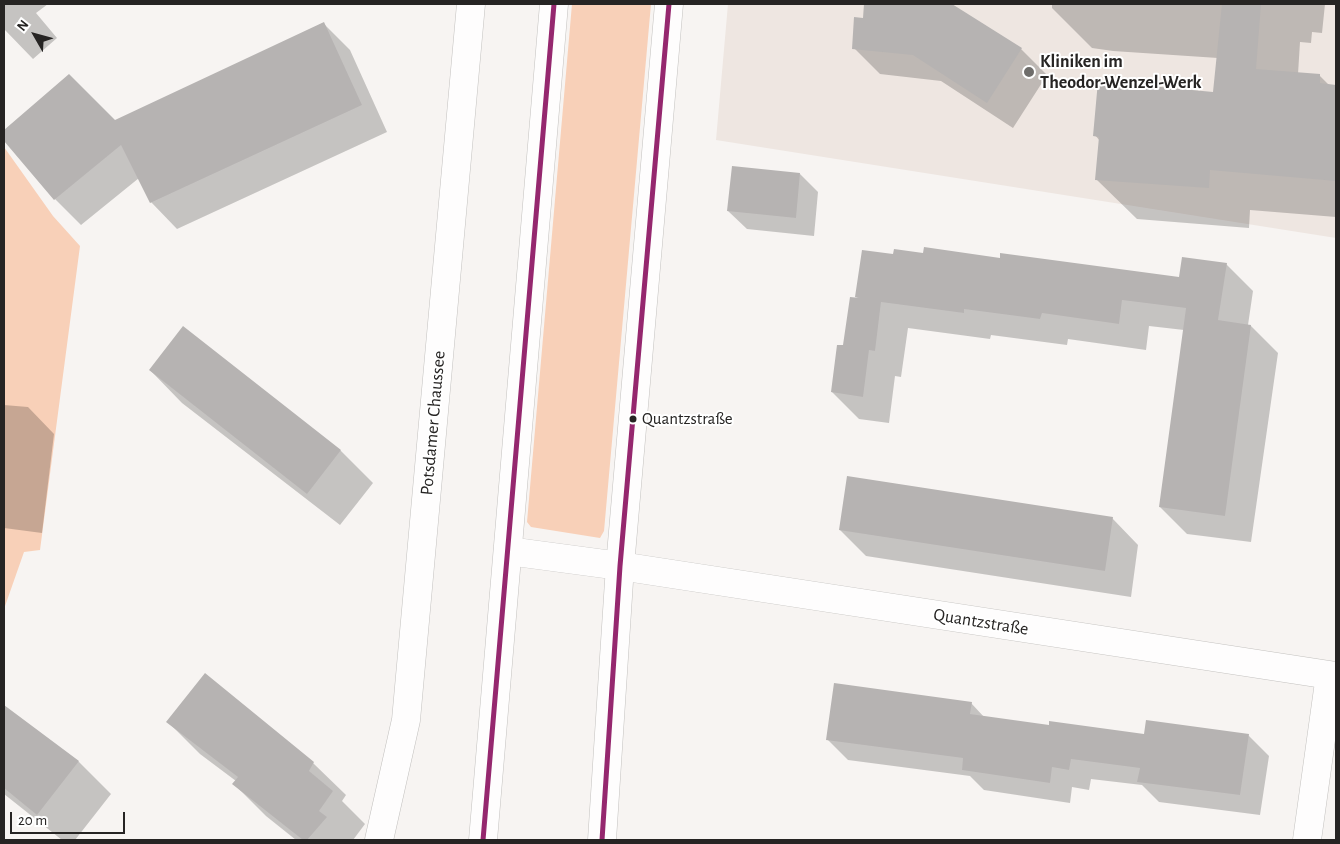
<!DOCTYPE html>
<meta charset="utf-8">
<style>
body{margin:0}
#map{position:relative;width:1340px;height:844px;overflow:hidden;background:#f7f4f2;font-family:"Alegreya Sans",sans-serif}
canvas{display:block}
.frame{position:absolute;inset:0;border:5px solid #262423;pointer-events:none}
.north{position:absolute;left:10px;top:10px;width:50px;height:50px;-webkit-text-stroke:4px #fff;paint-order:stroke;rotate:308deg;font-size:14px;font-weight:700;line-height:20px;text-align:center;color:#262423}
.north::after{content:'';display:block;margin:auto;width:18px;height:22px;background:#262423;clip-path:polygon(50% 0,100% 100%,50% 72%,0 100%)}
.scale{position:absolute;left:10px;top:812px;width:115px;height:22px;box-sizing:border-box;border:2px solid #262423;border-top:0;padding-left:6px;font-size:15px;line-height:18px;white-space:nowrap;color:#262423;-webkit-text-stroke:4px #fff;paint-order:stroke}
</style>
<div id="map">
<canvas width="1340" height="844"></canvas>
<div class="frame"></div>
<div class="north">N</div>
<div class="scale">20 m</div>
</div>
<script>
const c = document.querySelector('canvas').getContext('2d');
c.lineJoin = 'round';
function paint(path, color) { c.fillStyle = color; c.fill(path, 'evenodd'); }
function trace(path, color, width, dash) { c.strokeStyle = color; c.lineWidth = width; c.lineCap = dash ? 'butt' : 'round'; c.setLineDash(dash || []); c.stroke(path); }
function label(font, color, halo, rows, align = 'center') {
  c.font = font + ' "Alegreya Sans",sans-serif'; c.lineWidth = 4; c.setLineDash([]); c.textBaseline = 'middle'; c.strokeStyle = halo; c.fillStyle = color; for (const [text, x, y, turn = 0] of rows) {
    c.save(); c.translate(x, y); c.rotate((+turn || 0) * Math.PI / 180); c.textAlign = isNaN(turn) ? turn : align; if (halo) c.strokeText(text, 0, 0); c.fillText(text, 0, 0); c.restore();
  }
}
paint(new Path2D(`
 M 728,4 L 1336,4 L 1336,238 L 716,140 Z`), '#eee6e1');
paint(new Path2D(`
 M 572,4 L 651,4 L 604,531 L 600,538 L 531,527 L 527,522 Z
 M 4,147 L 53,216 L 80,246 L 40,550 L 24,552 L 4,609 Z`), '#f8d0b8');
paint(new Path2D(`
 M 4,4 L 48,4 L 36,13 L 57,38 L 33,59 L 4,29 Z
 M 865,4 L 950,4 L 1021,49 L 1047,75 L 1013,128 L 941,81 L 880,74 L 854,48 L 864,19 Z
 M 1052,4 L 1325,4 L 1322,33 L 1312,32 L 1311,43 L 1300,42 L 1298,74 L 1319,75 L 1329,85 L 1336,86 L 1336,217 L 1250,210 L 1249,228 L 1137,219 L 1097,180 L 1100,141 L 1095,135 L 1214,93 L 1218,58 L 1113,51 L 1092,48 L 1052,8 Z
 M 323,23 L 350,50 L 387,132 L 177,229 L 151,202 L 139,178 L 81,225 L 55,199 L 4,139 L 4,132 L 69,76 L 115,122 Z
 M 800,174 L 818,192 L 814,236 L 747,229 L 728,211 Z
 M 894,256 L 1001,259 L 1180,279 L 1226,264 L 1253,291 L 1248,325 L 1251,326 L 1278,353 L 1251,542 L 1187,534 L 1160,507 L 1184,330 L 1149,326 L 1146,350 L 1068,339 L 1067,345 L 991,335 L 990,339 L 908,328 L 901,377 L 895,376 L 889,423 L 859,419 L 832,392 L 859,299 L 857,297 Z
 M 183,328 L 341,451 L 373,483 L 340,525 L 182,403 L 150,370 Z
 M 4,405 L 28,407 L 54,434 L 42,533 L 4,528 Z
 M 1112,518 L 1138,545 L 1131,597 L 866,556 L 840,530 Z
 M 205,675 L 313,763 L 346,795 L 342,801 L 365,824 L 353,840 L 296,840 L 266,816 L 234,784 L 236,781 L 200,754 L 168,722 Z
 M 971,703 L 985,718 L 1050,727 L 1145,735 L 1248,735 L 1269,756 L 1260,815 L 1159,802 L 1142,785 L 1091,779 L 1089,790 L 1072,787 L 1070,803 L 984,790 L 970,776 L 848,760 L 827,739 Z
 M 4,707 L 79,762 L 111,794 L 75,840 L 62,840 L 4,794 Z`), '#0003');
paint(new Path2D(`
 M 864,4 L 952,4 L 1022,48 L 987,103 L 913,55 L 852,49 L 854,17 L 863,18 Z
 M 1222,4 L 1261,4 L 1256,69 L 1320,74 L 1320,83 L 1336,85 L 1336,181 L 1210,170 L 1209,188 L 1095,180 L 1099,137 L 1093,136 L 1098,81 L 1213,92 Z
 M 324,22 L 362,105 L 150,203 L 121,145 L 54,200 L 4,141 L 4,130 L 69,74 L 115,120 Z
 M 732,166 L 800,173 L 796,218 L 727,211 Z
 M 924,247 L 1000,258 L 1000,253 L 1179,277 L 1182,257 L 1227,263 L 1218,320 L 1251,325 L 1225,516 L 1159,507 L 1186,308 L 1122,300 L 1119,324 L 1042,313 L 1040,319 L 964,309 L 964,313 L 881,302 L 875,351 L 869,350 L 863,397 L 831,392 L 837,345 L 843,345 L 850,297 L 860,298 L 855,297 L 862,250 L 893,254 L 894,249 L 923,253 Z
 M 183,326 L 341,450 L 307,494 L 149,370 Z
 M 847,476 L 1113,517 L 1105,571 L 839,530 Z
 M 205,673 L 314,762 L 309,771 L 333,791 L 319,811 L 327,817 L 307,840 L 303,840 L 232,784 L 238,777 L 166,722 Z
 M 834,683 L 972,702 L 970,714 L 1049,725 L 1049,721 L 1144,734 L 1146,720 L 1249,734 L 1240,795 L 1137,782 L 1140,768 L 1071,759 L 1069,770 L 1052,767 L 1050,783 L 962,770 L 963,758 L 826,740 Z
 M 4,705 L 79,761 L 37,815 L 4,788 Z`), '#b6b3b2');
const minor = new Path2D(`
 M 508,551 L 620,566 L 1336,676
 M 379,840 L 406,720 L 471,4
 M 1307,840 L 1330,675`);
const major = new Path2D(`
 M 483,840 L 554,4
 M 602,840 L 620,566 L 669,4`);
trace(minor, '#c2c0be', 29);
trace(major, '#c2c0be', 29);
trace(minor, '#fefdfd', 28);
trace(major, '#fefdfd', 28);
trace(new Path2D(`
 M 483,840 L 554,4
 M 602,840 L 620,566 L 669,4`), '#95276e', 5);
for (const [x, y, r, color] of [
 [1029,72,6,"#6f6d6b"],
 [633,419,4.5,"#262423"]
]) { const dot = new Path2D(); dot.arc(x, y, r, 0, 2 * Math.PI); c.fillStyle = color; c.fill(dot); trace(dot, '#fff', 2); }
label('17px', '#262423', '#fff', [
 ["Quantzstraße",642,419]
], 'left');
label('bold 18px', '#262423', '#fff', [
 ["Kliniken im",1040,62],
 ["Theodor-Wenzel-Werk",1040,83]
], 'left');
label('18px', '#262423', '#fff', [
 ["Potsdamer Chaussee",433,423,-85],
 ["Quantzstraße",981,622,9]
]);
</script>
